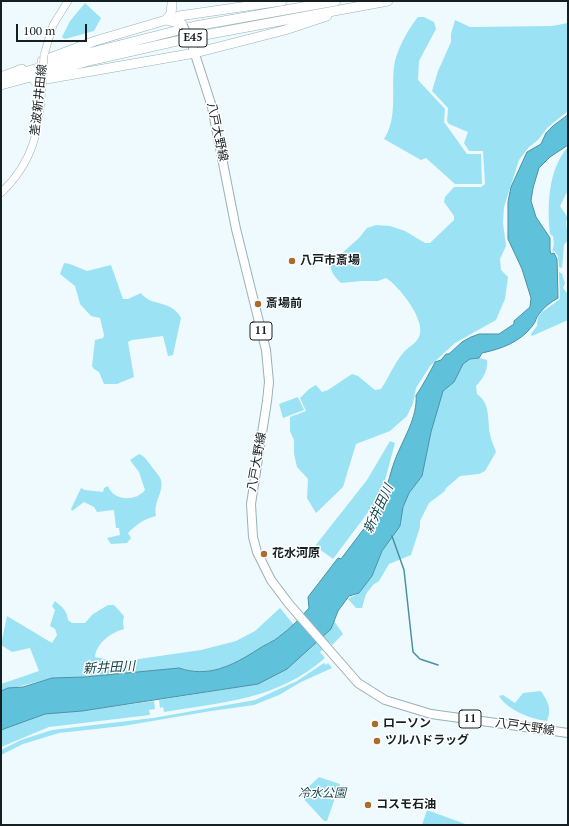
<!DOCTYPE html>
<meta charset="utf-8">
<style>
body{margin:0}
#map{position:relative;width:569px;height:826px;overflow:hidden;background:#eefafd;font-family:"PT Serif",serif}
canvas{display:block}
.frame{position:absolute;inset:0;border:2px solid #162023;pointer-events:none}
.scale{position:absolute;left:16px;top:24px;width:71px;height:18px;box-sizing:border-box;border:2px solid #162023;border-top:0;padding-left:5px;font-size:12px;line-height:14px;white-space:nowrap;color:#162023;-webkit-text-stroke:3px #fff;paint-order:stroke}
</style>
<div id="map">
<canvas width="569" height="826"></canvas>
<div class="frame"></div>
<div class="scale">100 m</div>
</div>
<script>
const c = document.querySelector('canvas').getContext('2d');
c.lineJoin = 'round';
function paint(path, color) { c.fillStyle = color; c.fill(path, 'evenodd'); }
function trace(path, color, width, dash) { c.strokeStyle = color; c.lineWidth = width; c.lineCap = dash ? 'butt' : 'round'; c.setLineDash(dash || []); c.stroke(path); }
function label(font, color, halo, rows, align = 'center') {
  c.font = font + ' "PT Serif","Noto Sans JP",serif'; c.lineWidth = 3; c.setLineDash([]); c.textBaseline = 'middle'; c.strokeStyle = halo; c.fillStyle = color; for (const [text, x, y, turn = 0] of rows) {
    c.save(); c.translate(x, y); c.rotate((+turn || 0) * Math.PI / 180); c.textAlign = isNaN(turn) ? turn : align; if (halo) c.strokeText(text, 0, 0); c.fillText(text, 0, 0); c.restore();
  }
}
paint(new Path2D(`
 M 85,3 L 101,18 L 94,31 L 65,39 L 62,37 L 70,21 Z
 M 418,17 L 424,17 L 434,22 L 436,29 L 419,61 L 418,80 L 445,109 L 444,122 L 467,154 L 481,154 L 482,184 L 455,184 L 426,158 L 421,160 L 384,139 C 398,118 391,90 394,67 C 396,51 408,29 418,17 Z
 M 455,20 L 470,27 L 552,26 L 568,23 L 568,111 L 548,127 L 538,140 L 529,147 L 519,160 L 504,207 L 503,223 L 506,246 L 500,259 L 501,270 L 508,277 L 505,299 L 496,320 L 455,343 L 430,366 L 416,388 L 413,403 L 407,416 L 390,431 L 356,444 L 343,487 L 316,513 L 307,498 L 308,479 L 297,467 L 294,454 L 294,440 L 290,431 L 290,417 L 306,411 L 300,398 L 309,389 L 316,385 L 322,392 L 328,390 L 352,374 L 358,376 L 375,390 L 381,389 C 389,377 394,363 404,352 C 409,346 418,343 420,334 C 424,318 399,286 386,278 L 378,281 L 361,281 L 341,283 C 335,277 328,270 332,262 L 359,238 L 367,228 L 376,225 L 390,226 L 405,231 L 425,243 L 430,243 L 454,220 L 454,216 L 444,202 L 445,197 L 454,187 L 481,187 L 485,184 L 483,151 L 469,151 L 464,143 L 468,132 L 449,124 L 447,121 L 448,108 L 432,91 L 438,71 L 451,42 L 451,34 Z
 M 568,147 L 568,190 L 560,206 L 568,218 L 566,222 L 568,240 L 564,245 L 562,268 L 559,267 L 558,256 L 554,251 L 552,252 L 554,244 L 553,236 L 550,234 C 547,206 548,169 568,147 Z
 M 64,263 L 70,264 L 87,271 L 111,265 L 123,299 L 128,299 L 141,293 C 151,307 171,299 181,318 L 173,355 L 168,356 L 163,336 L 132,340 L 128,342 L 134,377 L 117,384 L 104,384 L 99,372 L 94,369 L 92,366 L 95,340 L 103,338 L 104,335 L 100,318 L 91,316 L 80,304 L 75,286 L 60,274 Z
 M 559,272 L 562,274 L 565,283 L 563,288 L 567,293 L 568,320 L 532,336 L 531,334 L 537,326 L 538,317 L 542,312 L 560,299 Z
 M 479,358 L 487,360 C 488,371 483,379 476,386 L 477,394 C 491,404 487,419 490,434 C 491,440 494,446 496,452 L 485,471 L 479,474 L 460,476 L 446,488 L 445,491 L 429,503 L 420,521 L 420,527 L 411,555 L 389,564 L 379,581 L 373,585 L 366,594 L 362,608 L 356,608 L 348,599 L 359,593 L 372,576 L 382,551 L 400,526 L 403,507 L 409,493 L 422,476 L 431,432 L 443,391 L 454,382 L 463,364 L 470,359 Z
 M 298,397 L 304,410 L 283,418 L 279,404 Z
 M 390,441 L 395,443 L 381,495 L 333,559 L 315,546 L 367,480 Z
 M 139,454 C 145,456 148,462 152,467 C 154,470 160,476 161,480 C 164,493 153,501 156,516 C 144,519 137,524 128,533 L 131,538 L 127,543 L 111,544 L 107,538 L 120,535 L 119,528 L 116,528 L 114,510 L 97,512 L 94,507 L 84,502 L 72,511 L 71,509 L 81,488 L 85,490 L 103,492 L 104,488 L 108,486 C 113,501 136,502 145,490 L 139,472 L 130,460 Z
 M 55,601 C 62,607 67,610 68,620 L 72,623 L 85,623 L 93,614 L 108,605 L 114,605 L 124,616 L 123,622 L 124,629 C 112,632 96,643 95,657 L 118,662 L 201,650 L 236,641 L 255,631 L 280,608 L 294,625 C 282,635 271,642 258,650 C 233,665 209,678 179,668 L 85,677 L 52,678 L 1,691 L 1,684 L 39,671 L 30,648 L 12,652 L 1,645 L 7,616 L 52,643 L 57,635 L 55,629 L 50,626 L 55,610 L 52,606 Z
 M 334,621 L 343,634 L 332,645 L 330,643 L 320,652 L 325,658 C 277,700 223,702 164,712 L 163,707 L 160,708 L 159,700 L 258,684 L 330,629 Z
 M 324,663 L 326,665 L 328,663 L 332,668 L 301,682 L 279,695 L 254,705 L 211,711 L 123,726 L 59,733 L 23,744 L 1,755 L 1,750 L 21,740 L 52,730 L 153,718 L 255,700 L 297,681 Z
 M 541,691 C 548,702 552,708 547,721 C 531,719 507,710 499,696 L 503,695 L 515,703 L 523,693 Z
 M 154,701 L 155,709 L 149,710 L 150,715 L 49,727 L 1,747 L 1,730 L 45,714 L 82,711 Z
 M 319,777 L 340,784 L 327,821 L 324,821 L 301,796 L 302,793 Z
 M 427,810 L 468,825 L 422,825 Z`), '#9ce2f5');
const water = new Path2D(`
 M 568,115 L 568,145 L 550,157 L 539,168 L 533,188 L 531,201 L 536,217 L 550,238 L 550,251 L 551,254 L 554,253 L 557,259 L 558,298 C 551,302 544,307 539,314 C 536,317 536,322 533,325 C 521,342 501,349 482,353 L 479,358 L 470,359 L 463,364 L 454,382 L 443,391 L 431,432 L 422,476 L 409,493 L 403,507 L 400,526 L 382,551 L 372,576 L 359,593 L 349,596 L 338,611 L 331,629 L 287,669 L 258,684 L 82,711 L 45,714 L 1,730 L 1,691 L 8,688 L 23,687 L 52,678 L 85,677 L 179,668 C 208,678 232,666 257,650 C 264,645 273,642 280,636 C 291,628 300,618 309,608 L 308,597 L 338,558 L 341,559 L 372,518 L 376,517 L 376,509 L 373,507 L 374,505 L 379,507 C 387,491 389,476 395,460 C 403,439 418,417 416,395 C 418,394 434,365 435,362 L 441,360 L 446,354 L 449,354 L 462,342 L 471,337 L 479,334 L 499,334 L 514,324 L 514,321 L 530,307 L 531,298 L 522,269 L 508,239 L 508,202 L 511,187 L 527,152 L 541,144 L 546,133 L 553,126 Z`);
paint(water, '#60c2da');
trace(water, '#4a91a3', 1);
trace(new Path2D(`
 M 392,536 L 404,570 L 413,652 L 420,659 L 438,665`), '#4a91a3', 1.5);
const secondary = new Path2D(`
 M 44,55 L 53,25 L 68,1
 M 1,193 C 34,161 39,131 42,86`);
const primary = new Path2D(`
 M 193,48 L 212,107 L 236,229 L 266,350 L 269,382 L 267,401 L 251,504 L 253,537 L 257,552 L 271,580 L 289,604 L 358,683 L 385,700 L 431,714 L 568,733`);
const highway = new Path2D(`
 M 179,16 L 282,1
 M 166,20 L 171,14 L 172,3
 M 42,61 L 95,41 L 166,20 L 182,24
 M 18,74 L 88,53 L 195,26 L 336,1
 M 1,77 L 22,69
 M 35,81 L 195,53 L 285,30 L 327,16
 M 1,85 L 93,60 L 199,36 L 388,1`);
trace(secondary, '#97b2b9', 8);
trace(primary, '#97b2b9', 10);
trace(highway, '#97b2b9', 10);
trace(secondary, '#fff', 7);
trace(primary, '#fff', 8);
trace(highway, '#fff', 9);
const secondaryBridge = new Path2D(`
 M 42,86 L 44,55`);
const primaryBridge = new Path2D(`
 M 183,26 L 192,45`);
trace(secondaryBridge, '#97b2b9', 8, []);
trace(primaryBridge, '#97b2b9', 10, []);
trace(secondaryBridge, '#fff', 7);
trace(primaryBridge, '#fff', 8);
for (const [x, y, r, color] of [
 [292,261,4,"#a66d2b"],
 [258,304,4,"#a66d2b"],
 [264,554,4,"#a66d2b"],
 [375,724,4,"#a66d2b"],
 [377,741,4,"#a66d2b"],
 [368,805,4,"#a66d2b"]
]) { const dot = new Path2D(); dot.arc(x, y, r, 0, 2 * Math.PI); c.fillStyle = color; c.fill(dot); trace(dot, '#fff', 1.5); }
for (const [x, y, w] of [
 [193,38,28],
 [261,331,22],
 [470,719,22]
]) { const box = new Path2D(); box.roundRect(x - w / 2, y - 9, w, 18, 3); c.fillStyle = '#fff'; c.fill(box); trace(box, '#162023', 1); }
label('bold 11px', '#162023', null, [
 ["E45",193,38],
 ["11",261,331],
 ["11",470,719]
]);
label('12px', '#162023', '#fff', [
 ["差波新井田線",39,100,-84],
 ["八戸大野線",217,132,78],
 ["八戸大野線",257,462,-80],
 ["八戸大野線",525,727,8]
]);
label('bold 12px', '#162023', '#fff', [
 ["八戸市斎場",300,261],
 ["斎場前",266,304],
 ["花水河原",272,554],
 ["ローソン",383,724],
 ["ツルハドラッグ",385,741],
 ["コスモ石油",376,805]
], 'left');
label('italic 12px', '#1e4a55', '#fff', [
 ["冷水公園",322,794]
]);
label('italic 13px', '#15424c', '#fff', [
 ["新井田川",379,509,-65],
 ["新井田川",109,668,-3]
]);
</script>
